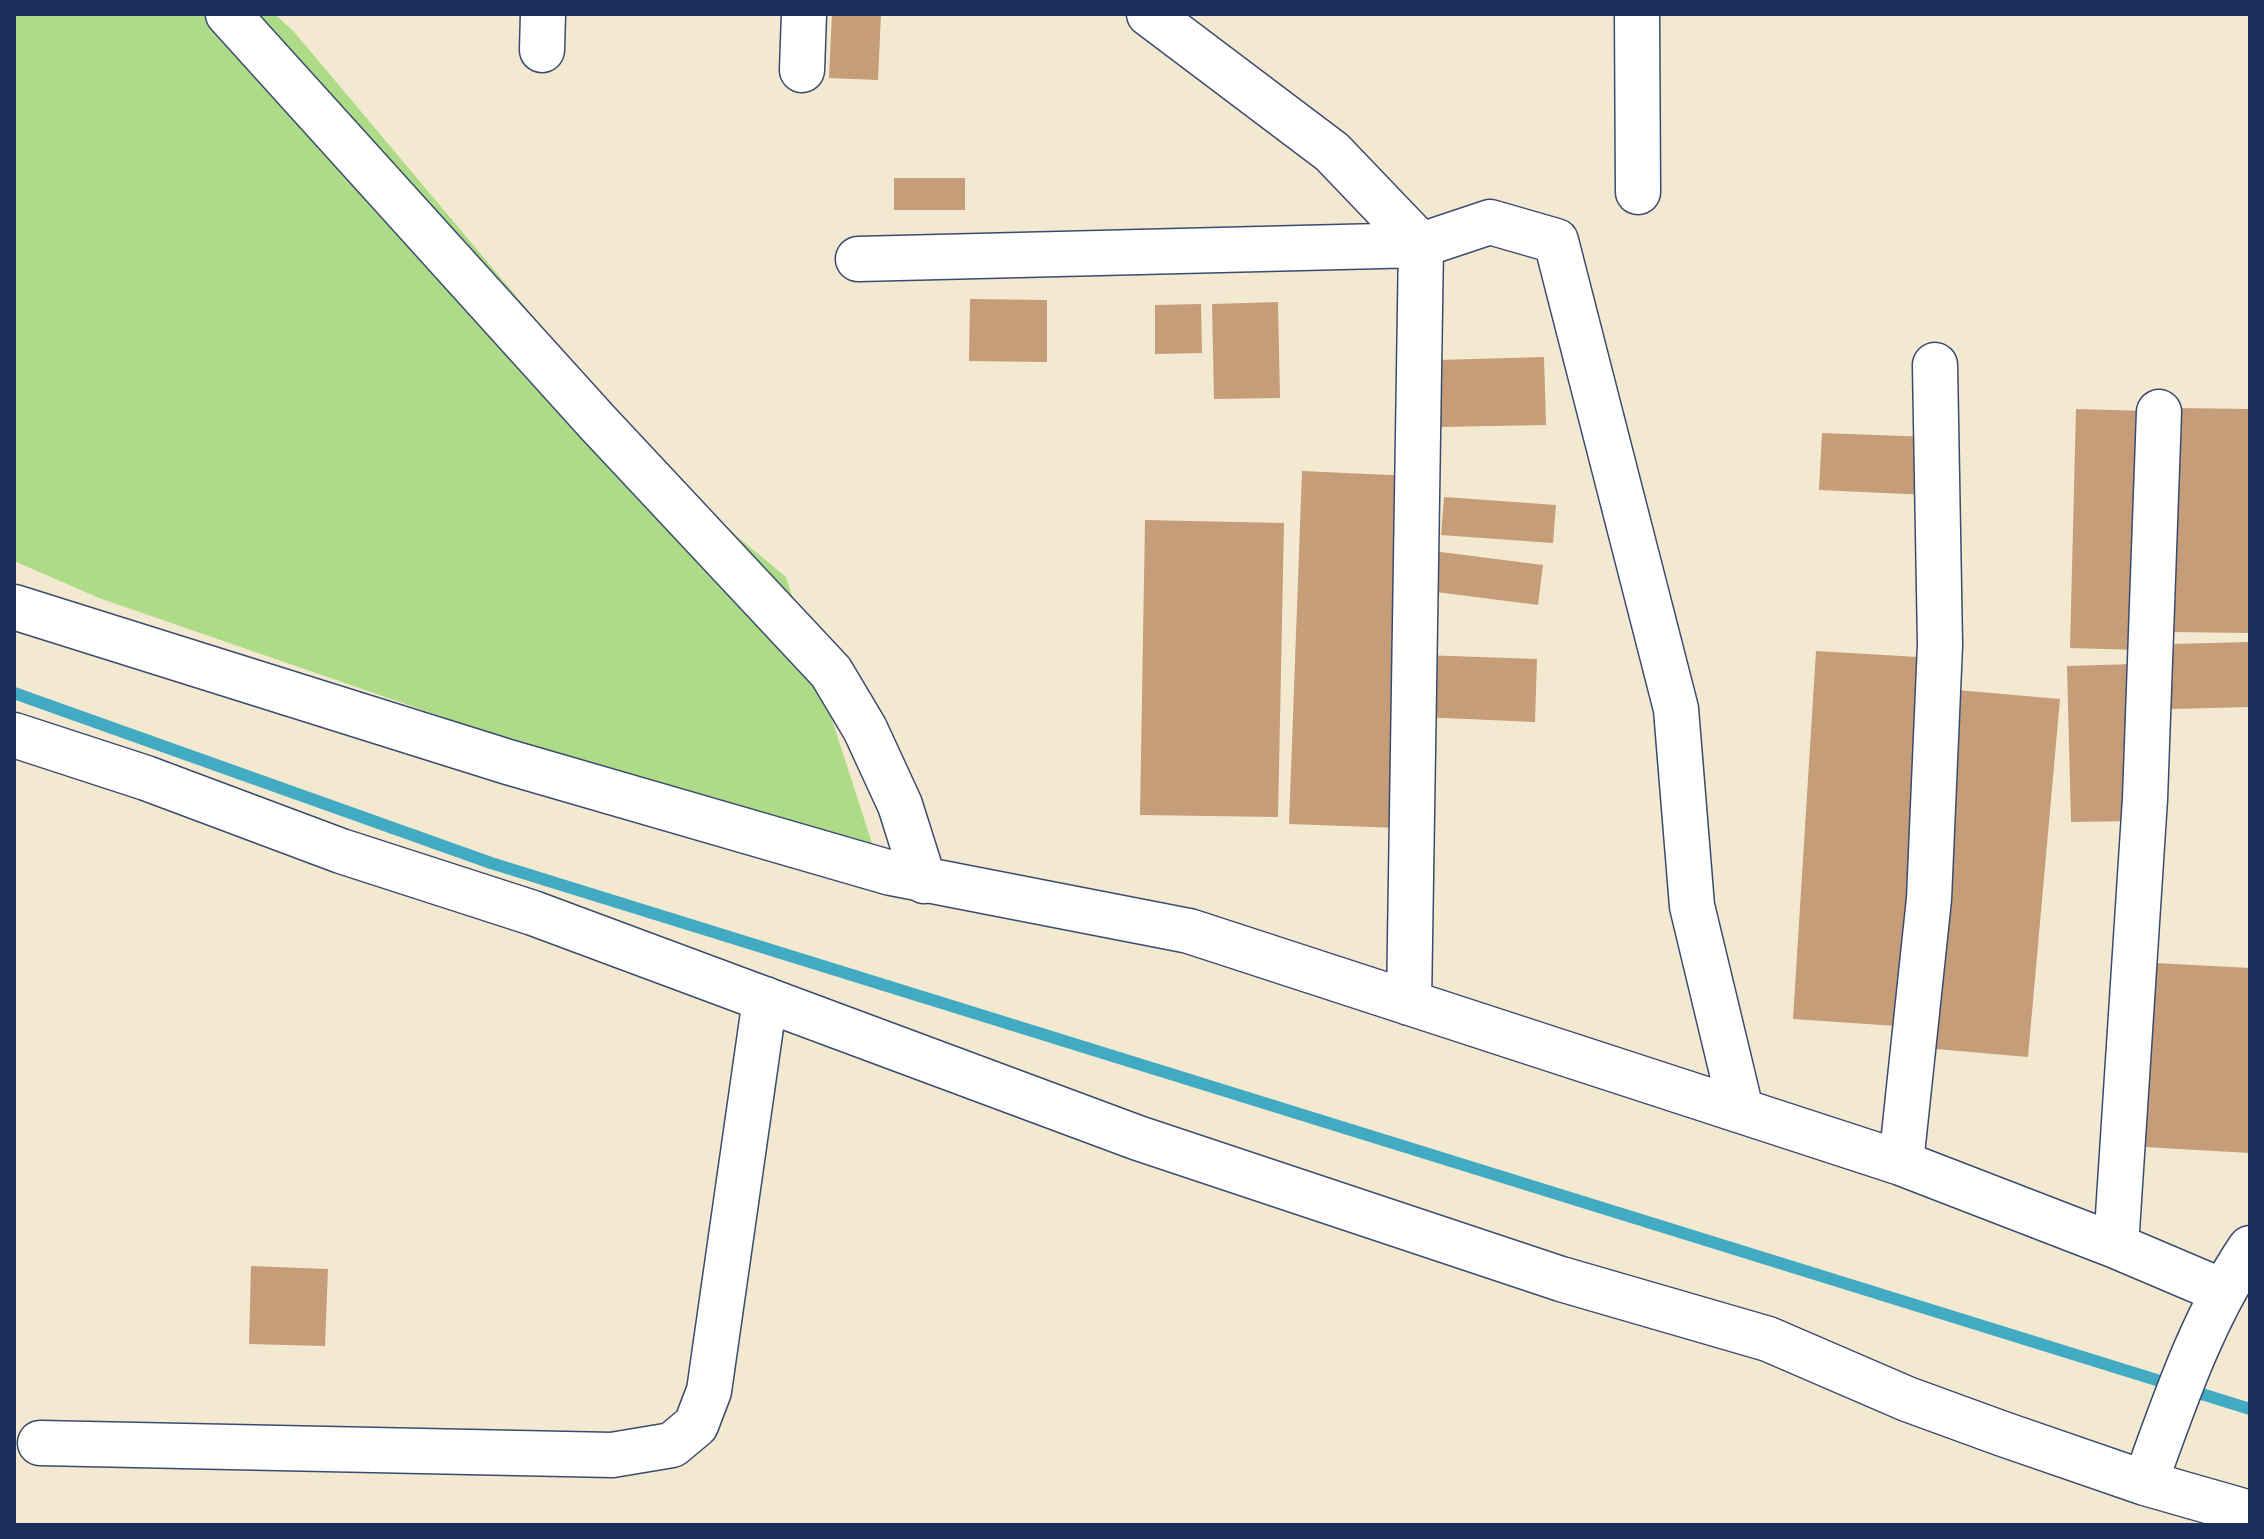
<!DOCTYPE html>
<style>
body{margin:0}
#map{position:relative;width:2264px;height:1539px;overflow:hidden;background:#f3e9d1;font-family:Dekko,sans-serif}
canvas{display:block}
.frame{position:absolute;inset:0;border:16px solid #1b2f5e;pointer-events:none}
</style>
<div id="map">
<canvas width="2264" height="1539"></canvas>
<div class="frame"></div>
</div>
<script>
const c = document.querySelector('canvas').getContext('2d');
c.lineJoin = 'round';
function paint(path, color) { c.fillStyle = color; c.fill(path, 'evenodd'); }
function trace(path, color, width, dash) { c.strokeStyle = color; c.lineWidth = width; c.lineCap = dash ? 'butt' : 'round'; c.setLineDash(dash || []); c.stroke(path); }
paint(new Path2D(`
 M 14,14 L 275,14 L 295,33 L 674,484 L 786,577 L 880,868 L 99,598 L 14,561 Z`), '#aedb87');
trace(new Path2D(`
 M 14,693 L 491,863 L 2250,1409`), '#42aac2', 12);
paint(new Path2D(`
 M 832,14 L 881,14 L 878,80 L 829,78 Z
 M 894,178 L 965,178 L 965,210 L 894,210 Z
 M 970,299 L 1047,300 L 1047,362 L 969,361 Z
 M 1278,302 L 1280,398 L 1214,399 L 1212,304 Z
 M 1201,304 L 1202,353 L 1155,354 L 1155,305 Z
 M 1544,357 L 1546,425 L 1439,427 L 1438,360 Z
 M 2174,408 L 2250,409 L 2250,633 L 2170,632 Z
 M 2076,409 L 2147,411 L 2141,650 L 2070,648 Z
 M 1822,433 L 1931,437 L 1929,495 L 1819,490 Z
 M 1302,471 L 1412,476 L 1399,828 L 1289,824 Z
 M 1444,497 L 1556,505 L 1553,543 L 1441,535 Z
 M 1145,520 L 1284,523 L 1278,817 L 1140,815 Z
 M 1433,551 L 1543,565 L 1538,605 L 1428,591 Z
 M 2250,642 L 2250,707 L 2171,709 L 2170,644 Z
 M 1816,651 L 1935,658 L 1912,1027 L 1793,1019 Z
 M 1423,655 L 1537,659 L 1535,722 L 1420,717 Z
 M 2134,664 L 2138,821 L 2071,822 L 2067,666 Z
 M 1957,690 L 2060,699 L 2028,1057 L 1924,1048 Z
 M 2155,963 L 2250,968 L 2250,1153 L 2144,1147 Z
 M 251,1266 L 328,1269 L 325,1346 L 249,1344 Z`), '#c59d79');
const minor = new Path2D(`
 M 228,14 L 598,423 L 831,672 L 865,729 L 900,805 L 924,881
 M 1149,14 L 1332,152 L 1421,245 L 1409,1003
 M 1637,14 L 1638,192
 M 542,50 L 543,14
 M 802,70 L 804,14
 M 858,259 L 1421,245 L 1490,222 L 1556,241 L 1676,709 L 1692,906 L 1741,1110
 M 14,607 L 508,762 L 891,873 L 1189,931 L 1901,1163 L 2116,1246 L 2222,1291
 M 14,735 L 146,778 L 341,851 L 533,913 L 1138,1138 L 1561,1279 L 1768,1339 L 1907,1399 L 2003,1434 L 2145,1483 L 2250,1513
 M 1901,1163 L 1929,899 L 1940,645 L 1935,365
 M 2116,1246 L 2145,799 L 2159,412
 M 40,1443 L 612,1455 L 672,1445 L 696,1425 L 709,1391 L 765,999
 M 2145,1483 C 2174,1403 2202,1319 2250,1248`);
trace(minor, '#3b4b6f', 47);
trace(minor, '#fff', 44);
</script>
